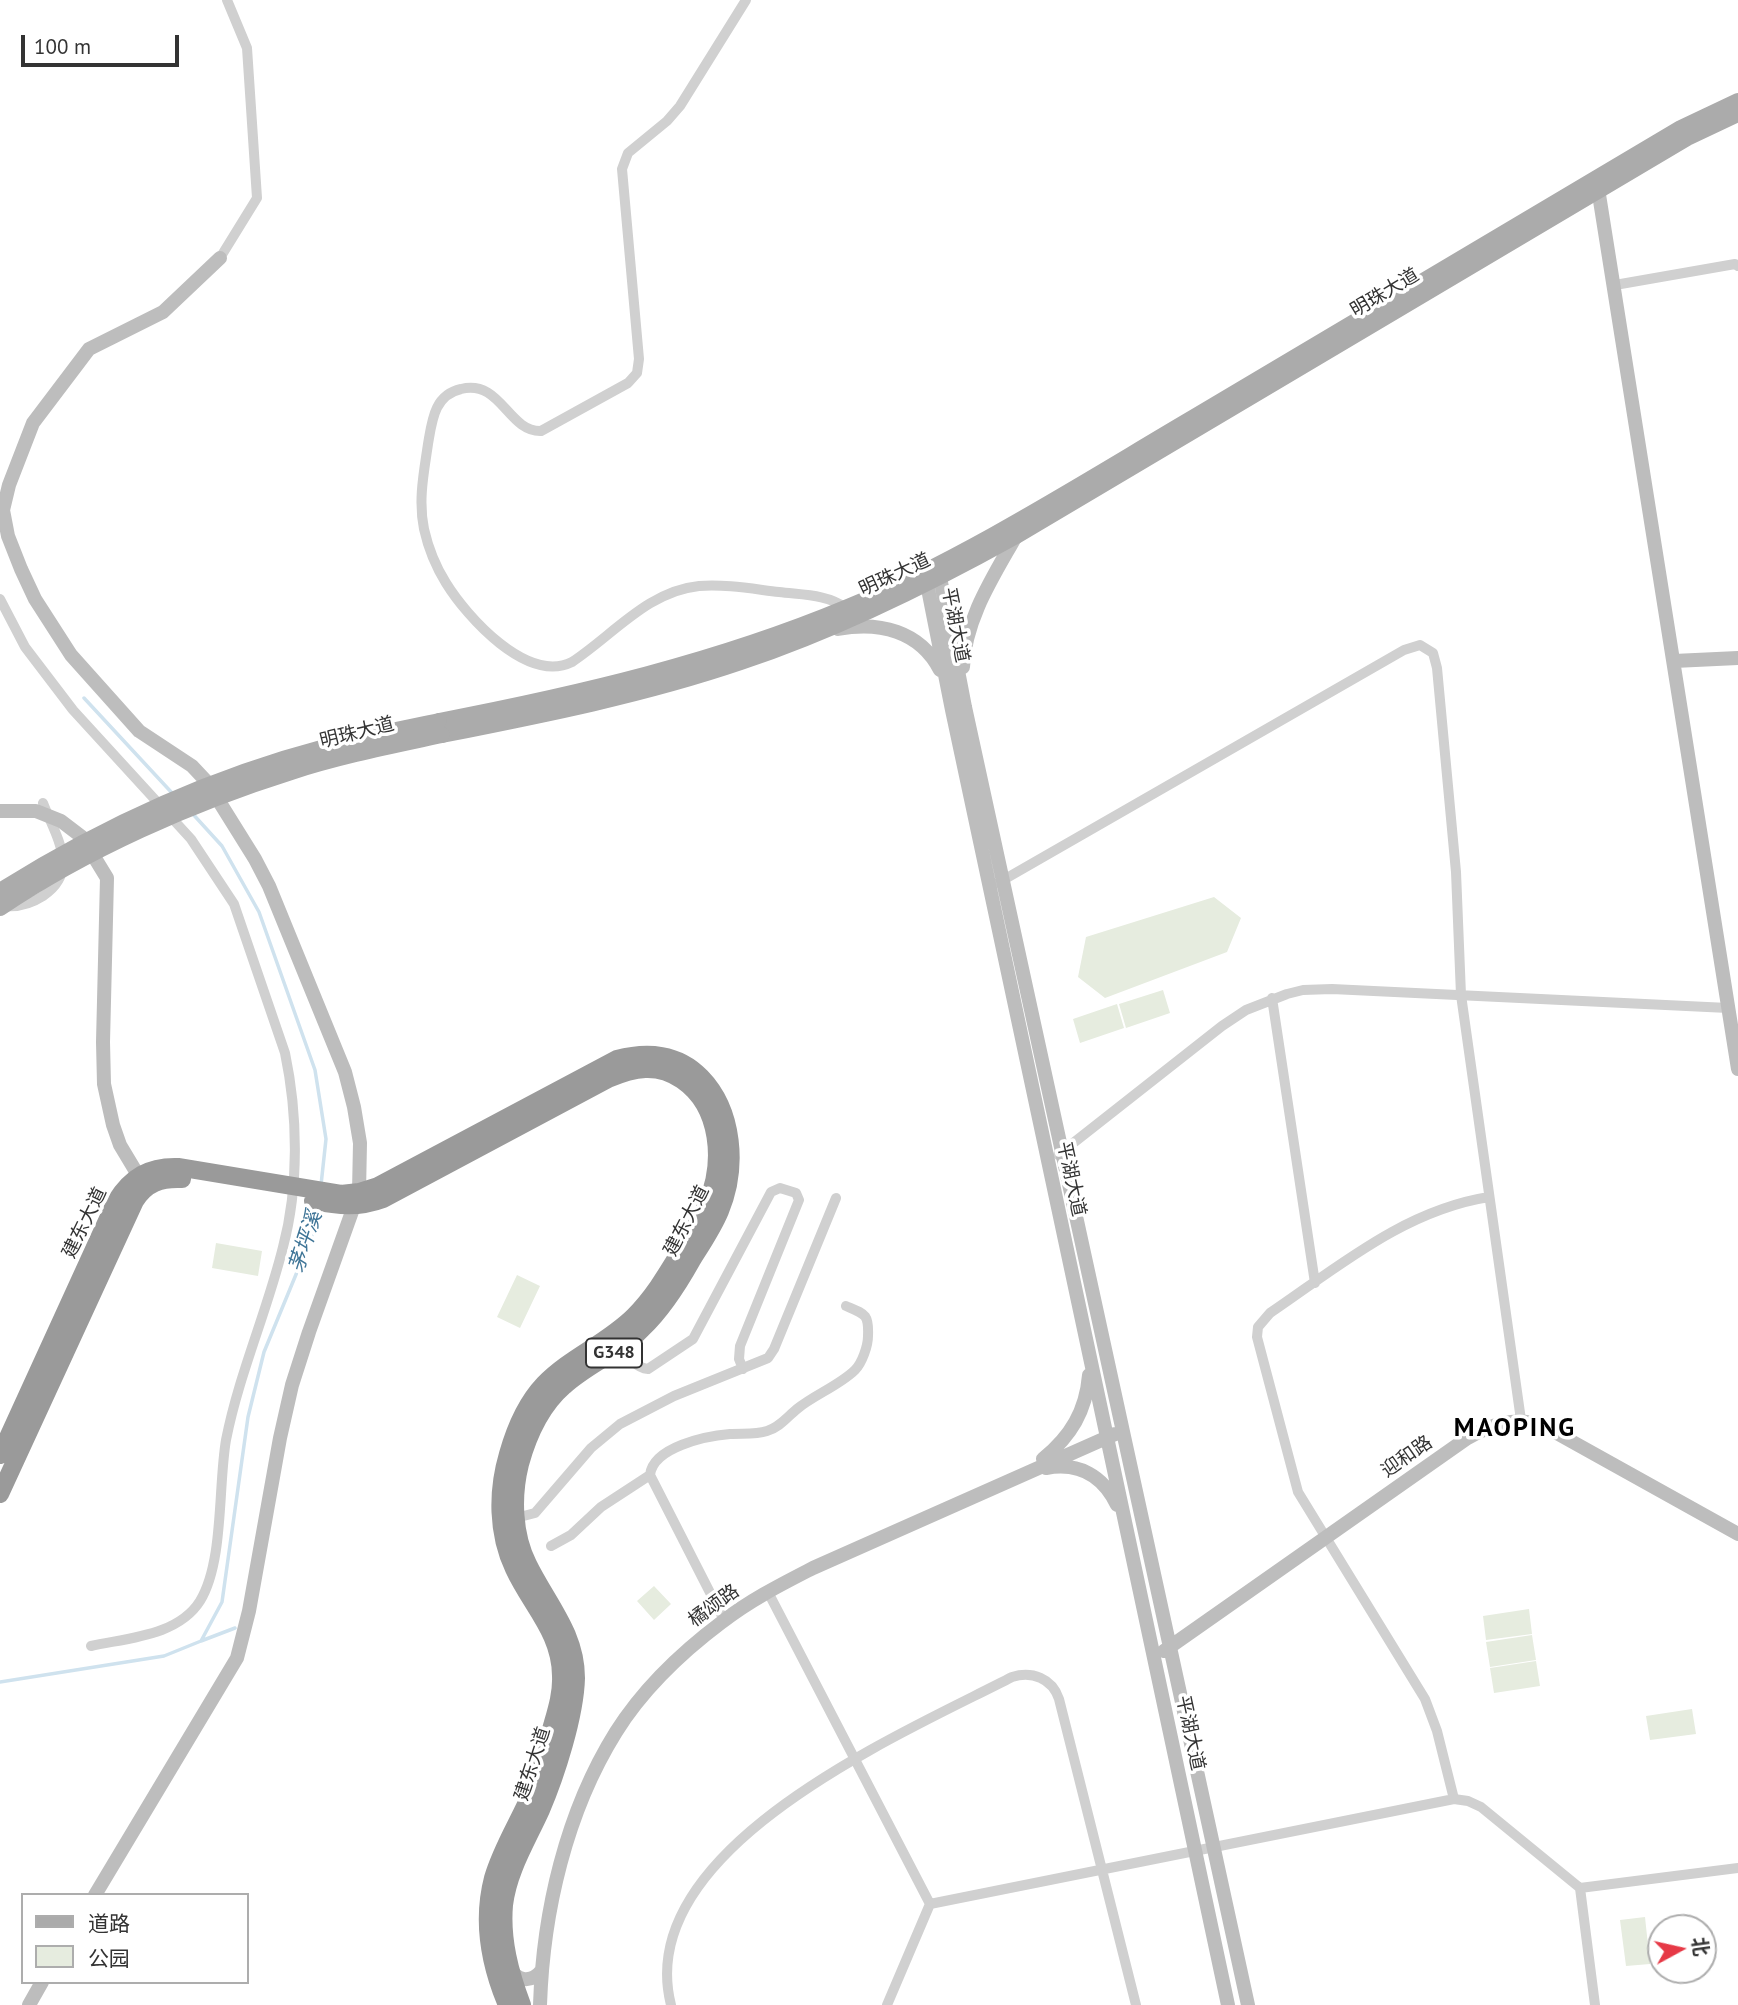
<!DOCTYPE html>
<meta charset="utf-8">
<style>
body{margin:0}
#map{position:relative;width:1738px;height:2005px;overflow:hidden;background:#fff;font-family:"PT Sans","Noto Sans SC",sans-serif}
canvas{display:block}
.legend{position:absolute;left:21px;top:1893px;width:228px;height:91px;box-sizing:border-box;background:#fff;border:2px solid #adadad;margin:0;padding:9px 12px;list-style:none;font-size:21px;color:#333}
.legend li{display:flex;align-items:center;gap:14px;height:35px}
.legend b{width:35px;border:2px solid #adadad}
.north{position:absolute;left:1647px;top:1914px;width:70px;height:70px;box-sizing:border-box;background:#fff;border:2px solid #adadad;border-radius:50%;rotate:82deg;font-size:19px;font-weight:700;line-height:28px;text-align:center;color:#333}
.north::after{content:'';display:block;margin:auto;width:24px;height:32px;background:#e63946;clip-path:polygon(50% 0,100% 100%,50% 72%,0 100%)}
.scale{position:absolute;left:21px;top:35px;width:158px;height:32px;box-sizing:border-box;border:4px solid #333;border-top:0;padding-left:9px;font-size:21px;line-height:24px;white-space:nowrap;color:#333;-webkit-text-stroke:5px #fff;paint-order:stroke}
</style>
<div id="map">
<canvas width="1738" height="2005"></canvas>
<ul class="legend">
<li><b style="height:9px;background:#ababab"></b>道路</li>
<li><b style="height:19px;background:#e6ecdf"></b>公园</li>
</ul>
<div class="north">北</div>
<div class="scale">100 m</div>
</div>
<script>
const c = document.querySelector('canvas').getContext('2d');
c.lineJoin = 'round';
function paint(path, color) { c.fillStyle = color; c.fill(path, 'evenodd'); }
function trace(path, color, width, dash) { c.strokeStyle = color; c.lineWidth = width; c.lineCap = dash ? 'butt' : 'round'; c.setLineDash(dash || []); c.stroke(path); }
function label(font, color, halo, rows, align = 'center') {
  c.font = font + ' "PT Sans","Noto Sans SC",sans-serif'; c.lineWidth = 7; c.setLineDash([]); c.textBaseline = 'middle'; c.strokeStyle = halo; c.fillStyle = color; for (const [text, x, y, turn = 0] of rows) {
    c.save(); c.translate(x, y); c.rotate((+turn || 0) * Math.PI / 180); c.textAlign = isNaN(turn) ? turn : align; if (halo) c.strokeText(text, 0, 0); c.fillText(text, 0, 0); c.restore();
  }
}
paint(new Path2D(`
 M 1214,897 L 1241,918 L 1227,952 L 1105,998 L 1078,977 L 1086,937 Z
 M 1163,990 L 1170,1013 L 1126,1028 L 1119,1004 Z
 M 1117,1004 L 1124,1028 L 1080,1043 L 1073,1019 Z
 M 216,1243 L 262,1251 L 258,1276 L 212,1268 Z
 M 517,1275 L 540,1286 L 520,1328 L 497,1317 Z
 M 654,1586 L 671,1604 L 654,1620 L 637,1601 Z
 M 1529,1609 L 1532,1634 L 1486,1640 L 1483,1616 Z
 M 1532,1635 L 1536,1660 L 1490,1667 L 1486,1642 Z
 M 1536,1661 L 1540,1686 L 1494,1693 L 1490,1668 Z
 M 1692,1709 L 1696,1734 L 1650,1740 L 1646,1716 Z
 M 1645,1917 L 1650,1964 L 1626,1966 L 1620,1920 Z`), '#e6ecdf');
trace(new Path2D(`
 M 84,698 L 173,794
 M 191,812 L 222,846 L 259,912 L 315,1070 L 326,1139 L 321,1185
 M 201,1641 L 235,1628
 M 0,1682 L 164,1656 L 201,1641 L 222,1602 L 248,1417 L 264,1352 L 316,1226 L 318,1206`), '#cfe2ee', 3.5);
trace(new Path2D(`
 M 746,0 L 680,106 L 667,121 L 628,153 L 622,169 L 639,359 L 637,373 L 628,383 L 541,431 C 508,432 501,379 461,389 C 434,395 432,421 428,444 C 424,472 418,500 424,529 C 428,547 436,567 446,583 C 467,617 527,684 572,662 C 613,635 648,591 699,586 C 726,584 753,589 779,592 C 802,595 827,594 846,608
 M 220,258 L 257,198 L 247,48 L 227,0
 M 1615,285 L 1735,264 L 1738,266
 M 0,599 L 25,647 L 73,710 L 191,839 L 234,904 L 285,1053 C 298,1115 299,1187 283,1247 C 267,1312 239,1374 226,1440 C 218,1486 224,1562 200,1601 C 178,1636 127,1638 91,1646
 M 998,883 L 1404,650 L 1420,645 L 1433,653 L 1437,668 L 1456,872 L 1461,995 L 1521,1420
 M 7,906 C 20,907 32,903 43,896 C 81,871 55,835 43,803
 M 1272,998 L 1315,1283
 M 1058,1155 L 1222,1026 L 1246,1010 L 1287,994 L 1303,990 L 1332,989 L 1728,1008
 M 620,1342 C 627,1353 634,1368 648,1369 L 693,1339 L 771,1192 L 780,1188 L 796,1193 L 799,1200 L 740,1346 L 739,1359 L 743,1369
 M 650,1475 L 724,1620
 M 512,1519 L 535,1513 L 591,1448 L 620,1424 L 674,1396 L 768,1358 L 774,1349 L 836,1198
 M 551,1546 L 571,1535 L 601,1507 L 650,1475 C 653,1447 706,1436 730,1434 C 742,1433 755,1435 767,1431 C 780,1427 787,1417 797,1409 C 814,1395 840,1385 855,1370 C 862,1363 868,1346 868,1336 C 869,1314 865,1314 846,1306
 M 768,1592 L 930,1904
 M 1454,1799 L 1437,1731 L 1425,1699 L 1298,1492 L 1257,1337 L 1258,1327 L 1270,1313 C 1338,1267 1405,1210 1489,1197
 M 1580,1888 L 1595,2005
 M 671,2005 C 631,1848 904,1733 1012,1677 C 1032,1671 1052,1678 1059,1699 L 1136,2005
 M 887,2005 L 930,1904 L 1454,1799 L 1468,1801 L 1481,1807 L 1580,1888 L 1738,1868`), '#d0d0d0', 10);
trace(new Path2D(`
 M 1597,182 L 1738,1069
 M 838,629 C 879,621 920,631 940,670
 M 1674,661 L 1738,658
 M 963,667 C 965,619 993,577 1016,536
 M 0,811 L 36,811 L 61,821 L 82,837 L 107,878 L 103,1042 L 104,1084 L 113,1125 L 120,1145 L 144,1185
 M 1043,1459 C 1071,1436 1086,1411 1089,1375
 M 1046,1468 C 1079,1462 1103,1476 1117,1505
 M 1164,1651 L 1466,1439 C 1492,1424 1514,1416 1544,1426 L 1738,1534
 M 95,1895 L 237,1658 L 249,1611 L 280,1438 L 292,1385 L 309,1332 L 359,1192 L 360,1143 L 354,1107 L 345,1072 L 269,886 L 255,859 L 207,782 L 192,766 L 139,731 L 71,655 L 35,599 L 21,569 L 8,536 L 3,510 L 9,485 L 33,423 L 89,349 L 163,312 L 220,258
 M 510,1968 C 517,1982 532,1983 542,1970
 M 29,2005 L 42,1982
 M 540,2005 C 543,1912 566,1812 616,1732 C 643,1689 682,1652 722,1622 C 750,1600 782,1584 813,1568 L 1115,1434
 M 1228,2005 L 952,710 L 927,584 L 930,569 L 940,577 L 965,707 L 1248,2005`), '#bdbdbd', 14);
trace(new Path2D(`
 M 439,721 C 579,694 716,662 848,607 C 970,555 1082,483 1196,416 C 1358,320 1519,224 1681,128 L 1738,101
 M 442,735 C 543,715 644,695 741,662 C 837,630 928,585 1016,536 L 1687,138 L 1738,114`), '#ababab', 16);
trace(new Path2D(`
 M 313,1201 C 338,1206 359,1208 383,1199 L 608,1079 C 634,1068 657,1063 682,1080 C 721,1107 724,1163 707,1203 C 701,1220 689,1236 680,1252 C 666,1275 653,1297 634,1316 C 607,1343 570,1357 544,1384 C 526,1403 515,1429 508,1454 C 497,1491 497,1533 514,1569 C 531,1606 561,1633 561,1676 C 562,1697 554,1717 549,1737 C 544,1755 539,1773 532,1791 C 520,1820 502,1847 493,1878 C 482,1920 490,1965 507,2005
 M 0,1455 L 116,1201 C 131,1177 149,1166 178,1167 L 341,1194 L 359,1192 L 378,1186 L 617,1059 C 647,1051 678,1053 701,1077 C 734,1111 738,1168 720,1211 C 713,1228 702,1244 692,1260 C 678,1285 663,1309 642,1329 C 619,1353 588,1364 564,1386 C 541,1406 528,1435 520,1464 C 512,1496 513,1534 528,1564 C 547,1603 576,1633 576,1678 C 575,1716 556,1775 541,1810 C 527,1841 508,1871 504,1905 C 501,1940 510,1973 522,2005
 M 0,1494 L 135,1201 C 146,1183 161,1178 182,1179`), '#9a9a9a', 18);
trace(new Path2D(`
 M 0,891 C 100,828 211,777 325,747 C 363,736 401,729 439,721
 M 0,908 C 86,850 192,803 291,772 C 340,756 391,746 442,735`), '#ababab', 16);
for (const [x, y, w] of [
 [614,1353,56]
]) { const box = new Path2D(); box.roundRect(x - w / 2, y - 14.5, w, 29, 5); c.fillStyle = '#fff'; c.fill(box); trace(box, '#333', 2); }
label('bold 18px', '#333', null, [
 ["G348",614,1353]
]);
label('19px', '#333', '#fff', [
 ["明珠大道",1385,293,-31],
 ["明珠大道",895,575,-25],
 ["平湖大道",955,625,79],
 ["明珠大道",357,733,-14],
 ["平湖大道",1071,1179,78],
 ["建东大道",687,1221,-63],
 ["建东大道",85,1223,-64],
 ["迎和路",1407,1457,-35],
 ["橘颂路",714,1606,-36],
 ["平湖大道",1190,1733,78],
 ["建东大道",533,1764,-72]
]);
label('italic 21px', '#3f7597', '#fff', [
 ["茅坪溪",306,1242,-72]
]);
c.letterSpacing = '2px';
label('bold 26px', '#000', '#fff', [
 ["MAOPING",1515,1429]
]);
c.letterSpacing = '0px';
</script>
